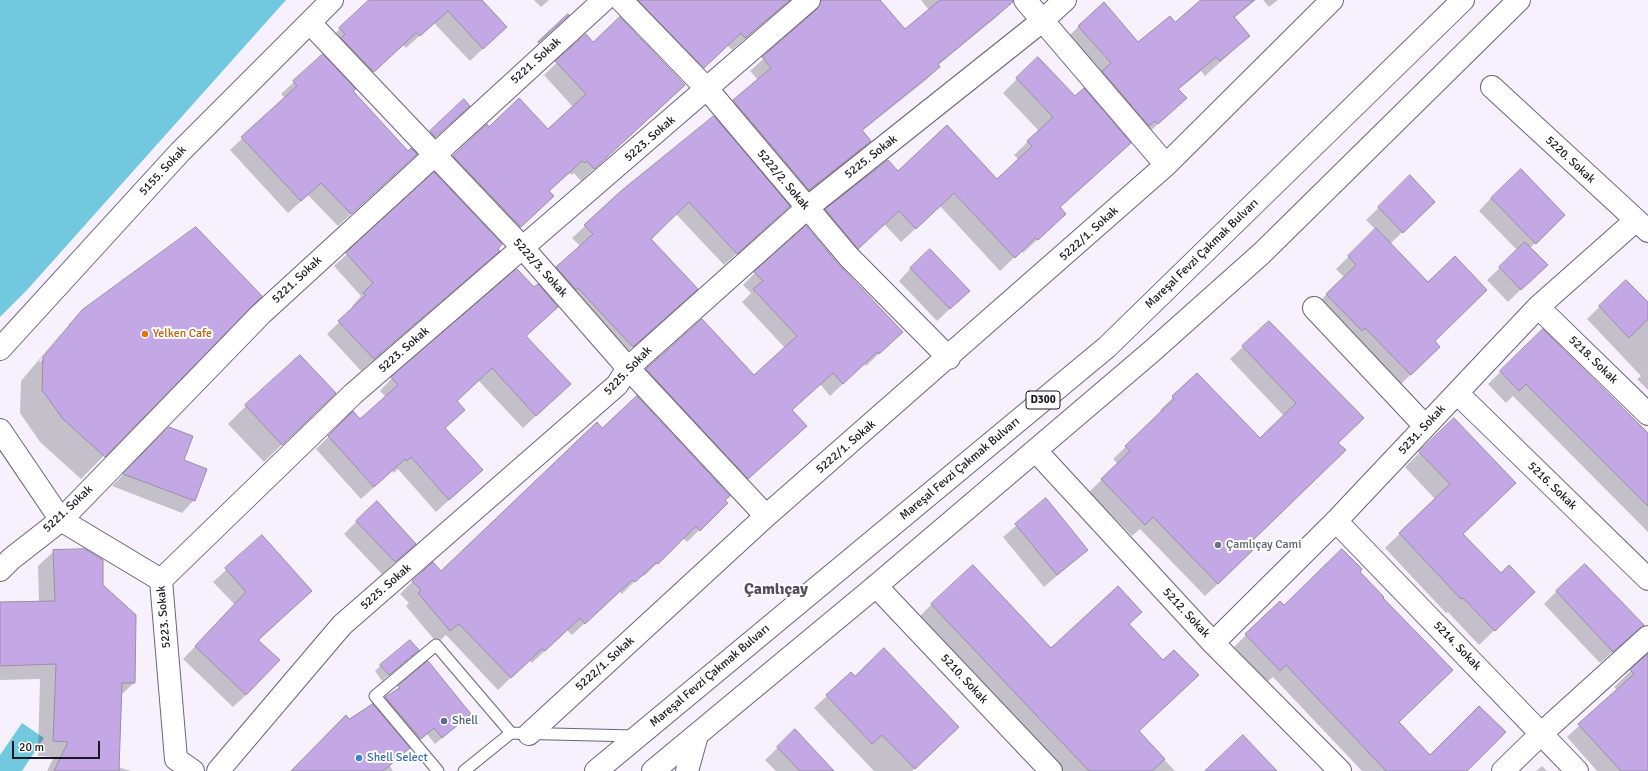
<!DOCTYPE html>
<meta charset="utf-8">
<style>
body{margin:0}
#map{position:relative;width:1648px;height:771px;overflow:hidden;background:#f6f1fc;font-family:Signika,sans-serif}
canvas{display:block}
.scale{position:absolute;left:12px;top:741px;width:88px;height:18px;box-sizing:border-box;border:2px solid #1b1720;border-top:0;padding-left:5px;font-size:12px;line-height:14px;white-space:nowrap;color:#1b1720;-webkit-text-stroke:3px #fff;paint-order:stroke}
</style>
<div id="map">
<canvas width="1648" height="771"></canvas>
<div class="scale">20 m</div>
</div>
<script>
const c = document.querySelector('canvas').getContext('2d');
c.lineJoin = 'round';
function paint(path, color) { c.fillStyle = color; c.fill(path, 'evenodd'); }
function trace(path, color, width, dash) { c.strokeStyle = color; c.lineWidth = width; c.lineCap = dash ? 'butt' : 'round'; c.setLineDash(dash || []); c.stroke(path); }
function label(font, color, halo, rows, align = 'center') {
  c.font = font + ' Signika,sans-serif'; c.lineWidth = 4; c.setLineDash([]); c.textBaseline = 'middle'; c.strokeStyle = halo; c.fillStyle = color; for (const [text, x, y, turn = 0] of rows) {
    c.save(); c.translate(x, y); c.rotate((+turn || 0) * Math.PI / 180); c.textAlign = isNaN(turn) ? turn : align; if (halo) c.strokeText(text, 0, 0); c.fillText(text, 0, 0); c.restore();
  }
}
paint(new Path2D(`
 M 0,0 L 286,0 L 27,290 L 0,317 Z
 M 22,723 L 44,738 L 22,771 L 0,771 L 0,755 Z`), '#72c9df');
paint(new Path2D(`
 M 371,0 L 481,0 L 492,40 L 470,61 L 434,23 L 406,48 L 403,45 L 360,84 L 327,41 Z
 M 534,0 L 549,0 L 541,7 Z
 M 636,0 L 879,0 L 904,31 L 929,10 L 921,0 L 1020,0 L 1017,2 L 1012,1 L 999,15 L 937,66 L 939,67 L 926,80 L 862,131 L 869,141 L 857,154 L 796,202 L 721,114 L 758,80 L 750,71 L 807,19 L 809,11 L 793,0 L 787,3 L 732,50 L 727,45 L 690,80 Z
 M 1203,0 L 1256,0 L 1234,18 L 1249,36 L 1205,76 L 1201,71 L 1178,90 L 1185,98 L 1142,139 L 1064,41 L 1079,26 L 1138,44 L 1175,24 Z
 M 1263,0 L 1278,0 L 1269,7 Z
 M 586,35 L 593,43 L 672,97 L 581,181 L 574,173 L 572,175 L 569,173 L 548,192 L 540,209 L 508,239 L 441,169 L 453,156 L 489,128 L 548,130 L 573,107 L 544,75 Z
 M 322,56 L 352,91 L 408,152 L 416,154 L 338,226 L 308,195 L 288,213 L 230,150 L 285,98 L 281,94 Z
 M 1017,79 L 1075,98 L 1130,143 L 1059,208 L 1051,227 L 1023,253 L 1021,251 L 1000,271 L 940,206 L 901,242 L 884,224 L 844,262 L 812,224 L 826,210 L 888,161 L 898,172 L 997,180 L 1019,160 L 1014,155 L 1039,131 L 1003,93 Z
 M 464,101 L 456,118 L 422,149 L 418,144 Z
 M 434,174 L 498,251 L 361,371 L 327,334 L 354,308 L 352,306 L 361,296 L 334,266 Z
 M 1410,177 L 1434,202 L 1390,244 L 1428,284 L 1433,341 L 1439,347 L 1398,387 L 1314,307 L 1344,277 L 1336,269 L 1376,230 L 1366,220 Z
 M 622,192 L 789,206 L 724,265 L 676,214 L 650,239 L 684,301 L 620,358 L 544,280 L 580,246 L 572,238 Z
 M 1491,198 L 1552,227 L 1530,248 L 1546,265 L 1508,302 L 1487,280 L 1518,251 L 1479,211 Z
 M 911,268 L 956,303 L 937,321 L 899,281 Z
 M 755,273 L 889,344 L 866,366 L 864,364 L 830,396 L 820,384 L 791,411 L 806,426 L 735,490 L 634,382 L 647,370 L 754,377 L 785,348 L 742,302 L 751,293 L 743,285 Z
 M 1626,281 L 1648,304 L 1648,390 L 1637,379 L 1641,376 L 1587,319 Z
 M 261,296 L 81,479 L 40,442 L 20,413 L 21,381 L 68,325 L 39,361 L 40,362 L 71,325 L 68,325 L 83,311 Z
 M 1269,322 L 1337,443 L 1248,544 L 1241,562 L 1205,596 L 1140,529 L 1132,536 L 1089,492 L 1118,464 L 1113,459 L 1162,412 L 1160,410 L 1197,374 L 1260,439 L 1284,416 L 1230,359 Z
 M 1543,330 L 1648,434 L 1648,532 L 1513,396 L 1506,403 L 1488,384 Z
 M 525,337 L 557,396 L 523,428 L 478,380 L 456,401 L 444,428 L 482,470 L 436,512 L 398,469 L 394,473 L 392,471 L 361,499 L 316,449 L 353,413 L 360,420 L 386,397 L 380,391 L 392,378 Z
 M 246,406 L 316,411 L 264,462 L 228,424 Z
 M 1454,419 L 1462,534 L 1519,607 L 1479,645 L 1448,612 L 1446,613 L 1385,548 L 1435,499 L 1405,467 Z
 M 602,430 L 727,503 L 687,542 L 683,538 L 644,576 L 642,574 L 622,594 L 619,591 L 572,635 L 567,630 L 532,663 L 529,660 L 498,690 L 446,635 L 437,643 L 406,606 L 409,603 L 400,594 L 413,581 L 441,572 Z
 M 156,441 L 183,461 L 194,500 L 182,513 L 112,486 Z
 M 1046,500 L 1087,550 L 1044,587 L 1003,537 Z
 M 357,521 L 415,544 L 382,574 L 344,534 Z
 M 262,537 L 311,591 L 258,641 L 246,695 L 233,707 L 183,659 L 235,605 L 213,582 Z
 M 54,551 L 102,586 L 134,683 L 120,696 L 118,767 L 131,771 L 47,771 L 54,757 L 38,756 L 40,679 L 0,680 L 0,603 L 39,603 L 38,566 Z
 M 1358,572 L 1398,722 L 1430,757 L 1466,771 L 1362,771 L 1273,677 L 1267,682 L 1234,647 L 1246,635 L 1283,606 Z
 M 1557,591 L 1643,625 L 1600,663 L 1544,604 Z
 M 932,604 L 1051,650 L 1128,624 L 1138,732 L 1175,771 L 1063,771 L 918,618 Z
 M 1648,654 L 1648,771 L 1597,771 L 1567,737 L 1617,690 L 1614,687 Z
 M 411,656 L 382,681 L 375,671 L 381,665 Z
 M 851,673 L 946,740 L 912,771 L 874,771 L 814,708 Z
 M 399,687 L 470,714 L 435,744 L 427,734 L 414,745 L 380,704 Z
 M 349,720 L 409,748 L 390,766 L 393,771 L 292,771 Z
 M 795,731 L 833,771 L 776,771 L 765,760 Z
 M 1542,766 L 1547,771 L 1536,771 Z`), '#0003');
const building = new Path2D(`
 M 369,0 L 482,0 L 507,27 L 483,49 L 448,11 L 420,36 L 416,33 L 374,72 L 341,38 L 345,34 L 339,28 Z
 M 638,0 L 790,0 L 745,38 L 741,33 L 704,68 Z
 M 821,0 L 880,0 L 905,29 L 940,0 L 1013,0 L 1013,2 L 938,64 L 940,67 L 862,130 L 871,141 L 809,190 L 733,100 L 771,68 L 762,57 L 817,9 Z
 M 1201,0 L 1254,0 L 1234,17 L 1250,36 L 1220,61 L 1216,57 L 1178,89 L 1187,98 L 1158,124 L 1155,121 L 1149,126 L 1102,71 L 1111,63 L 1078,26 L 1104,2 L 1138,42 L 1170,16 L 1175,22 Z
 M 568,14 L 569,15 L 538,43 L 538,42 Z
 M 620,17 L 685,85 L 594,169 L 587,161 L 585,163 L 582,161 L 549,191 L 554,196 L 521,227 L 453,156 L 487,124 L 489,127 L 519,98 L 548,129 L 586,94 L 555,61 L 586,34 L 593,42 Z
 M 323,54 L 356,89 L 353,91 L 408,151 L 411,148 L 417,154 L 351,214 L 321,183 L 301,201 L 241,137 L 297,86 L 293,81 Z
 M 1038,57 L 1075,96 L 1084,88 L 1131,143 L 1060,207 L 1066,214 L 1038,240 L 1035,238 L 1015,258 L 954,193 L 916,229 L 899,211 L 858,249 L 825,209 L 888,160 L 898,171 L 947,125 L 997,179 L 1032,146 L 1027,141 L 1053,117 L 1016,78 Z
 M 464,99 L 470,106 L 435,137 L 430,131 Z
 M 714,116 L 790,206 L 737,254 L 689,202 L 651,239 L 698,289 L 633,347 L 578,288 L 576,290 L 556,267 L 593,234 L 584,225 L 621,191 Z
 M 1521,169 L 1565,215 L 1536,244 L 1491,198 Z
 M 434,172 L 502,244 L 498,249 L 500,251 L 374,359 L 338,321 L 366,295 L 363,293 L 373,283 L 346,253 Z
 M 1410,175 L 1435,202 L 1403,233 L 1378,207 Z
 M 806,226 L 839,265 L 903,332 L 879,354 L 877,352 L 843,384 L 833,373 L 792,410 L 807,426 L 748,479 L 646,369 L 702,319 L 754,375 L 797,336 L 753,289 L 763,281 L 754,272 Z
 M 196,227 L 262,296 L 105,457 L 63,419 L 42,390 L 43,357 L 82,310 Z
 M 1376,228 L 1428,282 L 1455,256 L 1487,290 L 1435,341 L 1440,347 L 1411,375 L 1365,328 L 1362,331 L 1326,294 L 1356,265 L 1348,256 Z
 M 1525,242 L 1548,265 L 1521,290 L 1499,267 Z
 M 930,249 L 970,291 L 950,309 L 910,268 Z
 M 517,269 L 534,287 L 538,284 L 558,307 L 526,336 L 571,384 L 536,416 L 492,368 L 457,401 L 465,410 L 445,428 L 483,470 L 449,500 L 411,457 L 407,461 L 405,459 L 374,487 L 328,436 L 353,411 L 360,419 L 398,385 L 391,377 Z
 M 1626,280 L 1648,302 L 1648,319 L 1629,338 L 1599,306 Z
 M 1269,321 L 1364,418 L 1338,443 L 1346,450 L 1249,544 L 1254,549 L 1218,584 L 1153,517 L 1145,525 L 1101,479 L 1130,451 L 1125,446 L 1174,399 L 1172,396 L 1197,373 L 1260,438 L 1296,403 L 1242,346 Z
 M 1543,329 L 1648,433 L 1648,506 L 1526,384 L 1519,391 L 1500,371 Z
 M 300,355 L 336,393 L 282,445 L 245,405 Z
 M 637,396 L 730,496 L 725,500 L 728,503 L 700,531 L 696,526 L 658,564 L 656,563 L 635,582 L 632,580 L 585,624 L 580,618 L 545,651 L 542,649 L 511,678 L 459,624 L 450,631 L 418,593 L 421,590 L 412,581 L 433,562 L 441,571 L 597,422 L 602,428 Z
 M 1454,418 L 1516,483 L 1463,534 L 1501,573 L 1509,565 L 1535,592 L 1495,631 L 1463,598 L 1461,599 L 1399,533 L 1450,484 L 1419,452 Z
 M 169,427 L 193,436 L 184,460 L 207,469 L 195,501 L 123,474 Z
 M 1046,498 L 1088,550 L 1057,575 L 1015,524 Z
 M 377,501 L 416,544 L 395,562 L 356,521 Z
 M 262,535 L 312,591 L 258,640 L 280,660 L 246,695 L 195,646 L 246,592 L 225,568 Z
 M 85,549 L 103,560 L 103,585 L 136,615 L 135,683 L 122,683 L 119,771 L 54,771 L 68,742 L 53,741 L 56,664 L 0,666 L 0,602 L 55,601 L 53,550 Z
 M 1342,549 L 1362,569 L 1360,572 L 1384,597 L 1383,598 L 1453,670 L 1399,722 L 1430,755 L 1479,706 L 1506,732 L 1467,771 L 1386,771 L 1286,665 L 1280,671 L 1245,634 L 1280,601 L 1284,605 Z
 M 1585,564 L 1644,625 L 1613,652 L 1556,591 Z
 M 973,565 L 1051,648 L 1118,586 L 1142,612 L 1129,624 L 1163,660 L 1174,650 L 1199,675 L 1139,731 L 1165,759 L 1152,771 L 1089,771 L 931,604 Z
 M 410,640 L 419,650 L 389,675 L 380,665 Z
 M 884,648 L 959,727 L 915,769 L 882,735 L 872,744 L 826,695 L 851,672 L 855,676 Z
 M 1648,654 L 1648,771 L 1621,771 L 1578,724 L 1634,674 L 1630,670 Z
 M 428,661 L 471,714 L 442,738 L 434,728 L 421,739 L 385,697 L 400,688 L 398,686 Z
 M 373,704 L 410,748 L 383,771 L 291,771 L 346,715 L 349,719 Z
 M 795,729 L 834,771 L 800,771 L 777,747 Z
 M 1243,735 L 1277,771 L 1205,771 Z`);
paint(building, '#c3a8e5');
trace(building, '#978da4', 1);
const service = new Path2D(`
 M 438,771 L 375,696 L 436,645 L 511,733
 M 464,771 L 511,733 L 635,736`);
const minor = new Path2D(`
 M 621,0 L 708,90 L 849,257 L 949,358
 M 1025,0 L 1166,165
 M 310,23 L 523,248 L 628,368 L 766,516
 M 1492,87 L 1648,231
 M 1538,307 L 1648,414
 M 1314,308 L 1425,426
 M 1457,393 L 1648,579
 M 0,430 L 61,520 L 161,580
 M 1036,451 L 1213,643 L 1340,771
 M 1336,521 L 1577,771
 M 0,570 L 11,559 L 61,520 L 261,314 L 604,0
 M 161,580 L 353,394 L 809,0
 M 161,580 L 176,759 L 193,771
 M 876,586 L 1051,771
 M 1213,643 L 1336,521 L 1538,307 L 1635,221
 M 529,734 L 766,516 L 1166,165 L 1332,0
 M 218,771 L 342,625 L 617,385 L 628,368 L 807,208 L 1042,21 L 1065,0
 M 687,771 L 697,735
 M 1503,771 L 1542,733 L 1648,637`);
const tertiary = new Path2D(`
 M 0,349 L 180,152 L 332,0`);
const trunk = new Path2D(`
 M 596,771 L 1107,347 L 1463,0
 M 653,771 L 876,586 L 1151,352 L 1262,253 L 1519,0`);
trace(service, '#6d6379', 13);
trace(minor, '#6d6379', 24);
trace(tertiary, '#6d6379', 24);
trace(trunk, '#6d6379', 24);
trace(service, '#fff', 11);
trace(minor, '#fff', 22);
trace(tertiary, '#fff', 22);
trace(trunk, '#fff', 22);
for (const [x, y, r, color] of [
 [145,334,4,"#e8710a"],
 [1218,545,4,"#6b7280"],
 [444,721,4,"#5c6f8a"],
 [359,758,4,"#3f7fe0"]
]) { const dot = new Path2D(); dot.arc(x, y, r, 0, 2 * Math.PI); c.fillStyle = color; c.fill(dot); trace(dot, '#fff', 1.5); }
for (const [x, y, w] of [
 [1043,400,34]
]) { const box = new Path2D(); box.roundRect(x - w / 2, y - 9, w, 18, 3); c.fillStyle = '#fff'; c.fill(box); trace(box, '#1b1720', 1); }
label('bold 11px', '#1b1720', null, [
 ["D300",1043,400]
]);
label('12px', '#1b1720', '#fff', [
 ["5221. Sokak",536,61,-42],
 ["5223. Sokak",650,139,-41],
 ["5225. Sokak",871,157,-38],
 ["5220. Sokak",1570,160,43],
 ["5155. Sokak",163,171,-47],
 ["5222/2. Sokak",783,180,50],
 ["5222/1. Sokak",1089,234,-42],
 ["Mareşal Fevzi Çakmak Bulvarı",1202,254,-44],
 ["5222/3. Sokak",540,268,48],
 ["5221. Sokak",297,280,-43],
 ["5223. Sokak",404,350,-41],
 ["5218. Sokak",1593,360,44],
 ["5225. Sokak",628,371,-46],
 ["5231. Sokak",1422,430,-47],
 ["5222/1. Sokak",846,447,-41],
 ["Mareşal Fevzi Çakmak Bulvarı",960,469,-40],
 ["5216. Sokak",1552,486,44],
 ["5221. Sokak",68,509,-43],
 ["5225. Sokak",386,587,-41],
 ["5212. Sokak",1186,613,47],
 ["5223. Sokak",164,617,-95],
 ["5214. Sokak",1457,646,46],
 ["5222/1. Sokak",605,664,-42],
 ["Mareşal Fevzi Çakmak Bulvarı",710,676,-40],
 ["5210. Sokak",964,679,47]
]);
label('12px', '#c56008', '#fff', [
 ["Yelken Cafe",153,334]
], 'left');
label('12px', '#5b616d', '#fff', [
 ["Çamlıçay Cami",1226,545]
], 'left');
label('12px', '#4e5e75', '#fff', [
 ["Shell",452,721]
], 'left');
label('12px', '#366cbe', '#fff', [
 ["Shell Select",367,758]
], 'left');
label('bold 16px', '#544b5f', '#fff', [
 ["Çamlıçay",776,590]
]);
</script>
